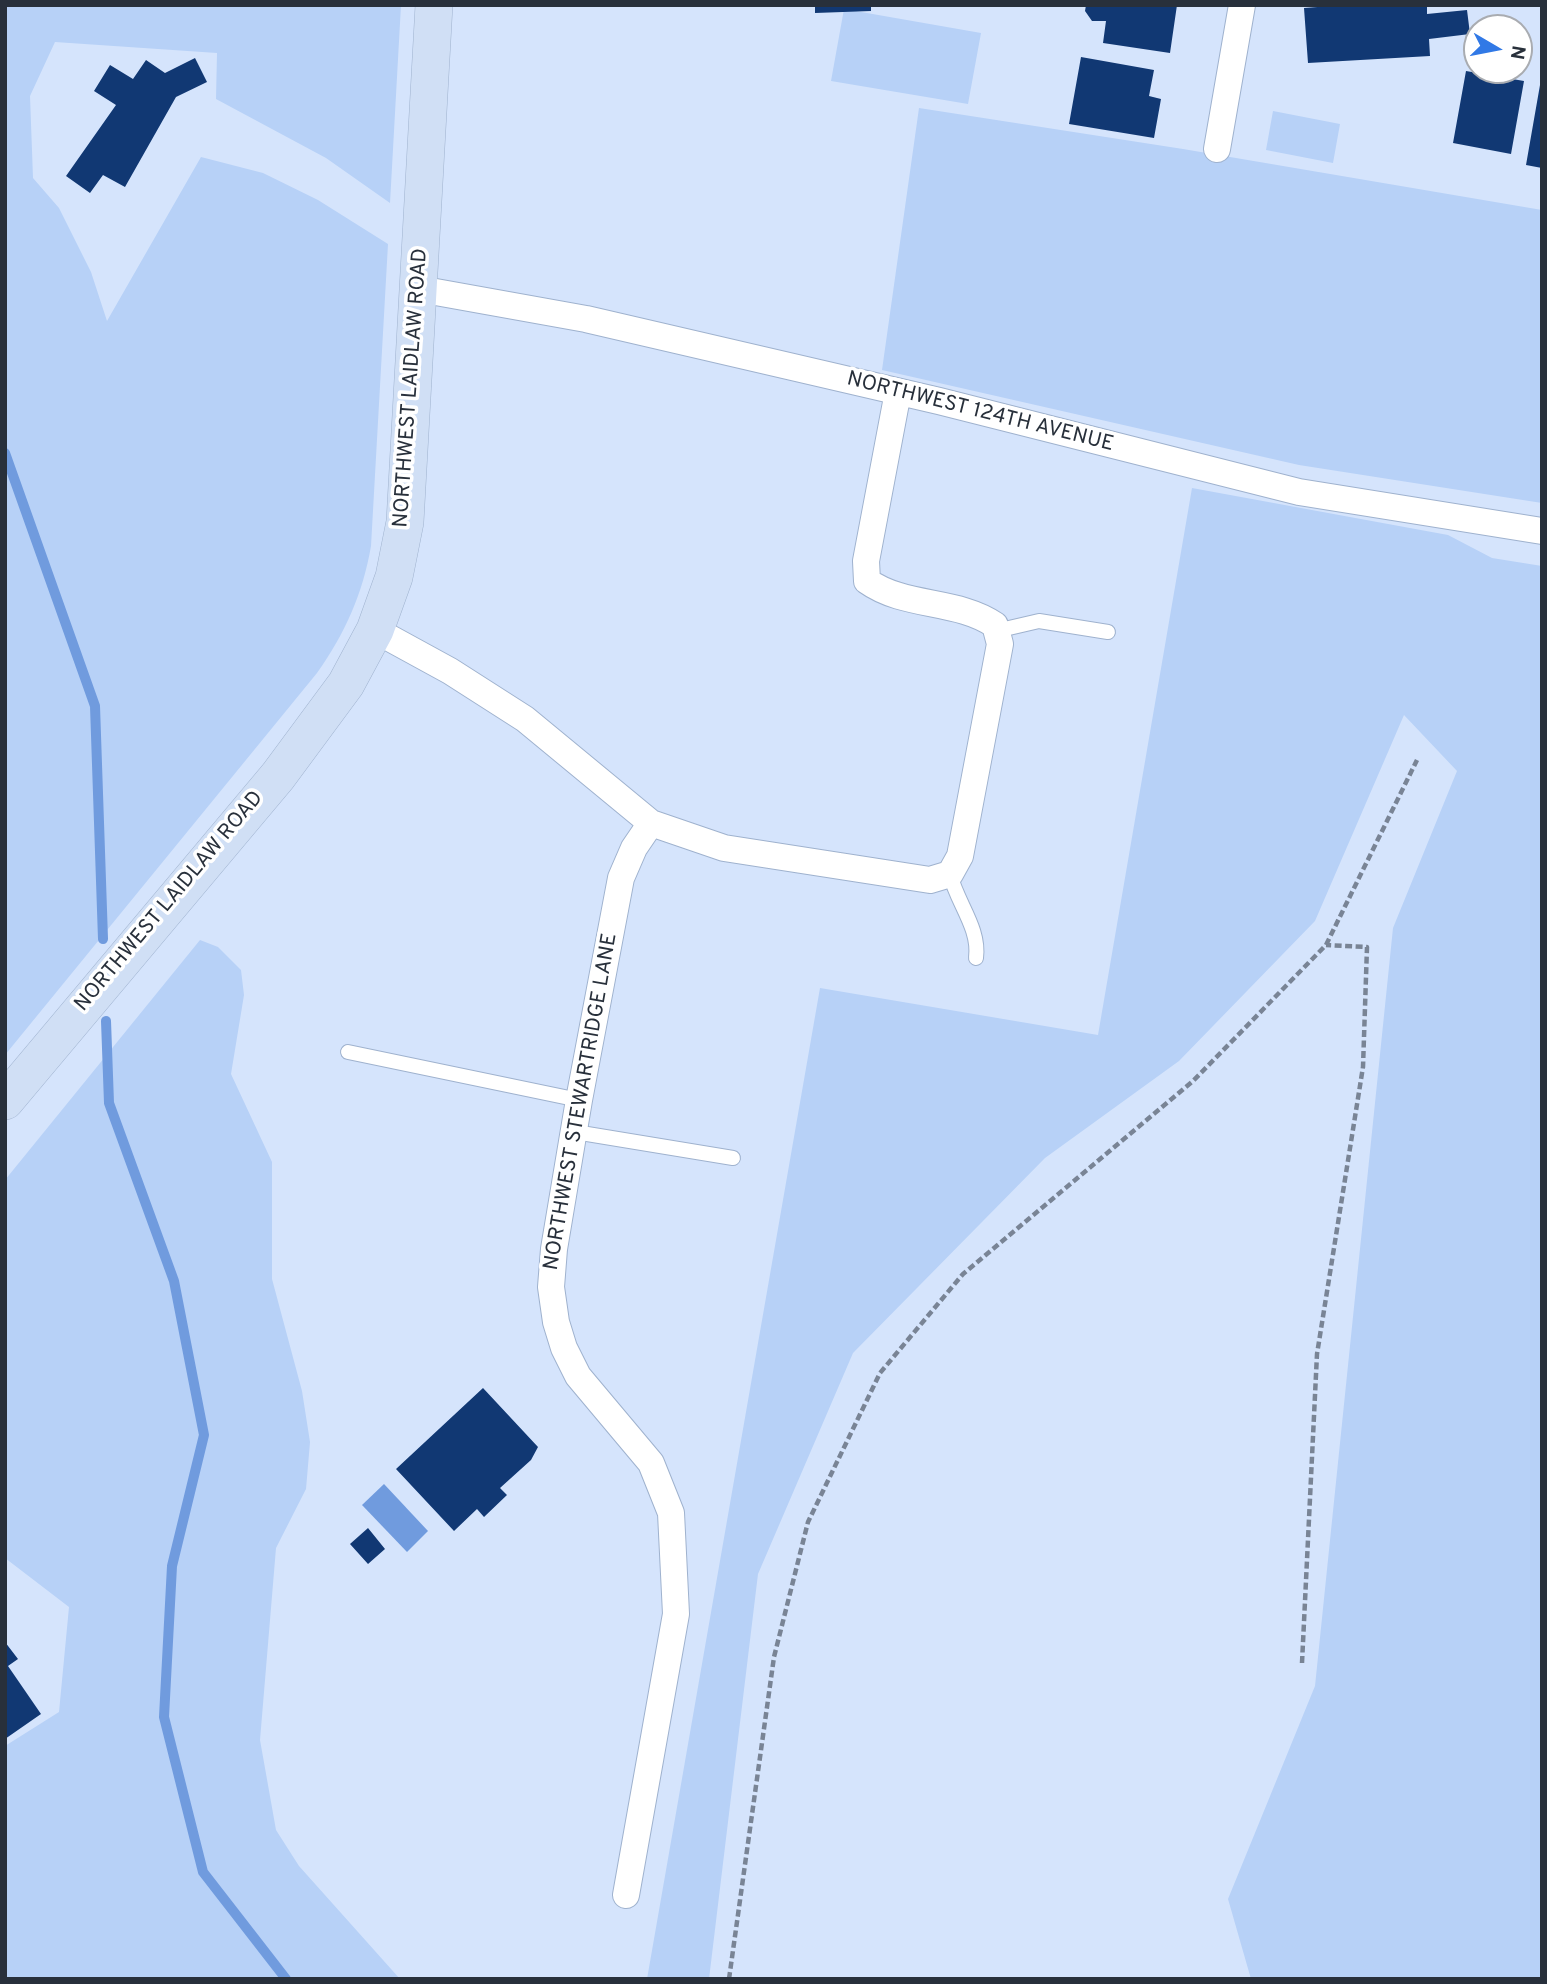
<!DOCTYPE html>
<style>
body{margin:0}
#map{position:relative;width:1547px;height:1984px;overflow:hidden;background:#d5e4fc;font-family:Overpass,sans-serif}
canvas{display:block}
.frame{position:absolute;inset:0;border:7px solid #28303b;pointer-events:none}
.north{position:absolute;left:1463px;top:14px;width:70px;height:70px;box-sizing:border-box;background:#fff;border:2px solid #a9acb1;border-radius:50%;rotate:100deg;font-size:19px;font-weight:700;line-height:28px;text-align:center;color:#28303b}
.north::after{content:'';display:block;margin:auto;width:24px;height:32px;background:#3179e6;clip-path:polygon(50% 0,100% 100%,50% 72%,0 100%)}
</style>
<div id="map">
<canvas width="1547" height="1984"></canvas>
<div class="frame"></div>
<div class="north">N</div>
</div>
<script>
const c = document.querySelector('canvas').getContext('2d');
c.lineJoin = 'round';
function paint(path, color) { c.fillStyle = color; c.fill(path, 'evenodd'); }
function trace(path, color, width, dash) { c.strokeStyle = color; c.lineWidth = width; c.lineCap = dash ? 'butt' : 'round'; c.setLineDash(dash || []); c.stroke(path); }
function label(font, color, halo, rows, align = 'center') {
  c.font = font + ' Overpass,sans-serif'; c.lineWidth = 7; c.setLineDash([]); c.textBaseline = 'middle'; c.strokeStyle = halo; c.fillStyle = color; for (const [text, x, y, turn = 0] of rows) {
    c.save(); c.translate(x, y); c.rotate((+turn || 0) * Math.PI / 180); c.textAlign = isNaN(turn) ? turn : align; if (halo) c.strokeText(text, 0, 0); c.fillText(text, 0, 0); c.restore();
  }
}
paint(new Path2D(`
 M 5,5 L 401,5 L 390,203 L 326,158 L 216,99 L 217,53 L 55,42 L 30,96 L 33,178 L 59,208 L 91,272 L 107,321 L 201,157 L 263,173 L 318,200 L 388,244 L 371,546 C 363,593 345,634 317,673 L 5,1055 Z
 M 844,9 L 981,33 L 968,104 L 831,81 Z
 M 919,108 L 1183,149 L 1542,210 L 1542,503 L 1299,465 L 882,370 Z
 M 1273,111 L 1340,124 L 1333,163 L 1266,150 Z
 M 1192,488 L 1448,535 L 1492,558 L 1542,566 L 1542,1979 L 1251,1979 L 1228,1899 L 1315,1686 L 1393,928 L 1457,771 L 1404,715 L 1315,921 L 1179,1061 L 1045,1158 L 853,1353 L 758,1574 L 709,1979 L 647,1979 L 820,988 L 1098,1035 Z
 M 200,940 L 218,947 L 241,970 L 244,995 L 231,1074 L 272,1162 L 272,1279 L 302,1391 L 310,1442 L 306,1489 L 276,1548 L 260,1740 L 276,1830 L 299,1866 L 400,1979 L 5,1979 L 5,1746 L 59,1712 L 69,1607 L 5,1558 L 5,1180 Z`), '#b7d1f7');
paint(new Path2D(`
 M 384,1484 L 428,1531 L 407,1552 L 362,1505 Z`), '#709bde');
trace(new Path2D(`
 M 5,453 L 95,706 L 103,939
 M 106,1021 L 109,1103 L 174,1281 L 204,1435 L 172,1566 L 164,1717 L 203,1872 L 286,1979`), '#709bde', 10);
paint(new Path2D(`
 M 815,5 L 871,5 L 871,11 L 815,13 Z
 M 1086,5 L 1177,5 L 1170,53 L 1103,43 L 1106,21 L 1092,21 L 1085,11 Z
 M 1344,5 L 1427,5 L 1427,14 L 1467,10 L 1470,34 L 1429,39 L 1430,56 L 1308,63 L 1304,8 Z
 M 1081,57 L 1154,70 L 1149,96 L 1161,99 L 1154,138 L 1069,124 Z
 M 195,58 L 207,82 L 176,97 L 125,187 L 103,175 L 90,193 L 66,176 L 116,105 L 94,91 L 110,65 L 133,79 L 146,60 L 165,73 Z
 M 1466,71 L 1524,81 L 1511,154 L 1453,143 Z
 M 1540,85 L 1542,85 L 1542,168 L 1526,165 Z
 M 483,1388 L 538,1447 L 531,1460 L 500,1488 L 507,1495 L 484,1517 L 477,1509 L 454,1531 L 396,1469 Z
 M 368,1528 L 385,1549 L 368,1564 L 350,1544 Z
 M 5,1642 L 18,1659 L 8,1666 L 41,1714 L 5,1739 Z`), '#113873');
const lane = new Path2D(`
 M 996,631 L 1039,621 L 1108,632
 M 950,874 C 957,903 980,928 976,958
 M 348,1052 L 579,1100
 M 575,1132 L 733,1158`);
const street = new Path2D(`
 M 1217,149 L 1242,5
 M 419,289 L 586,319 L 939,401 L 1299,492 L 1542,531
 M 375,630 L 450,671 L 525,719 L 651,823 L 724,848 L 930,880 L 950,874 L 960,856 L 1000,644 L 995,625 C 957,599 905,608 867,581 L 866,561 L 898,392
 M 626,1895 L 676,1614 L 671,1513 L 651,1463 L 578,1376 L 564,1348 L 556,1322 L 551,1287 L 554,1249 L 579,1100 L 621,878 L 634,848 L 651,823`);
const secondary = new Path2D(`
 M 5,1101 L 278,776 L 346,684 L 375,630 L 394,577 L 405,522 L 434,5`);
trace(lane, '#9fb2ce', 16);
trace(street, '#9fb2ce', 28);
trace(secondary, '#9fb2ce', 38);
trace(new Path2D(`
 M 1302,1663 L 1317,1354 L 1363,1067 L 1367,947 L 1326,945
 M 729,1979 L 774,1657 L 808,1522 L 880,1373 L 963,1274 L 1193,1081 L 1326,945 L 1417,760`), '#798495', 4.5, [7, 3.5]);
trace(lane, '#fff', 14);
trace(street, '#fff', 26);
trace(secondary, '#d0dff5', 37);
label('21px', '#28303b', '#fff', [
 ["NORTHWEST LAIDLAW ROAD",412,388,-86],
 ["NORTHWEST 124TH AVENUE",980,413,14],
 ["NORTHWEST LAIDLAW ROAD",170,902,-50],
 ["NORTHWEST STEWARTRIDGE LANE",582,1102,-80]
]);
</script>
